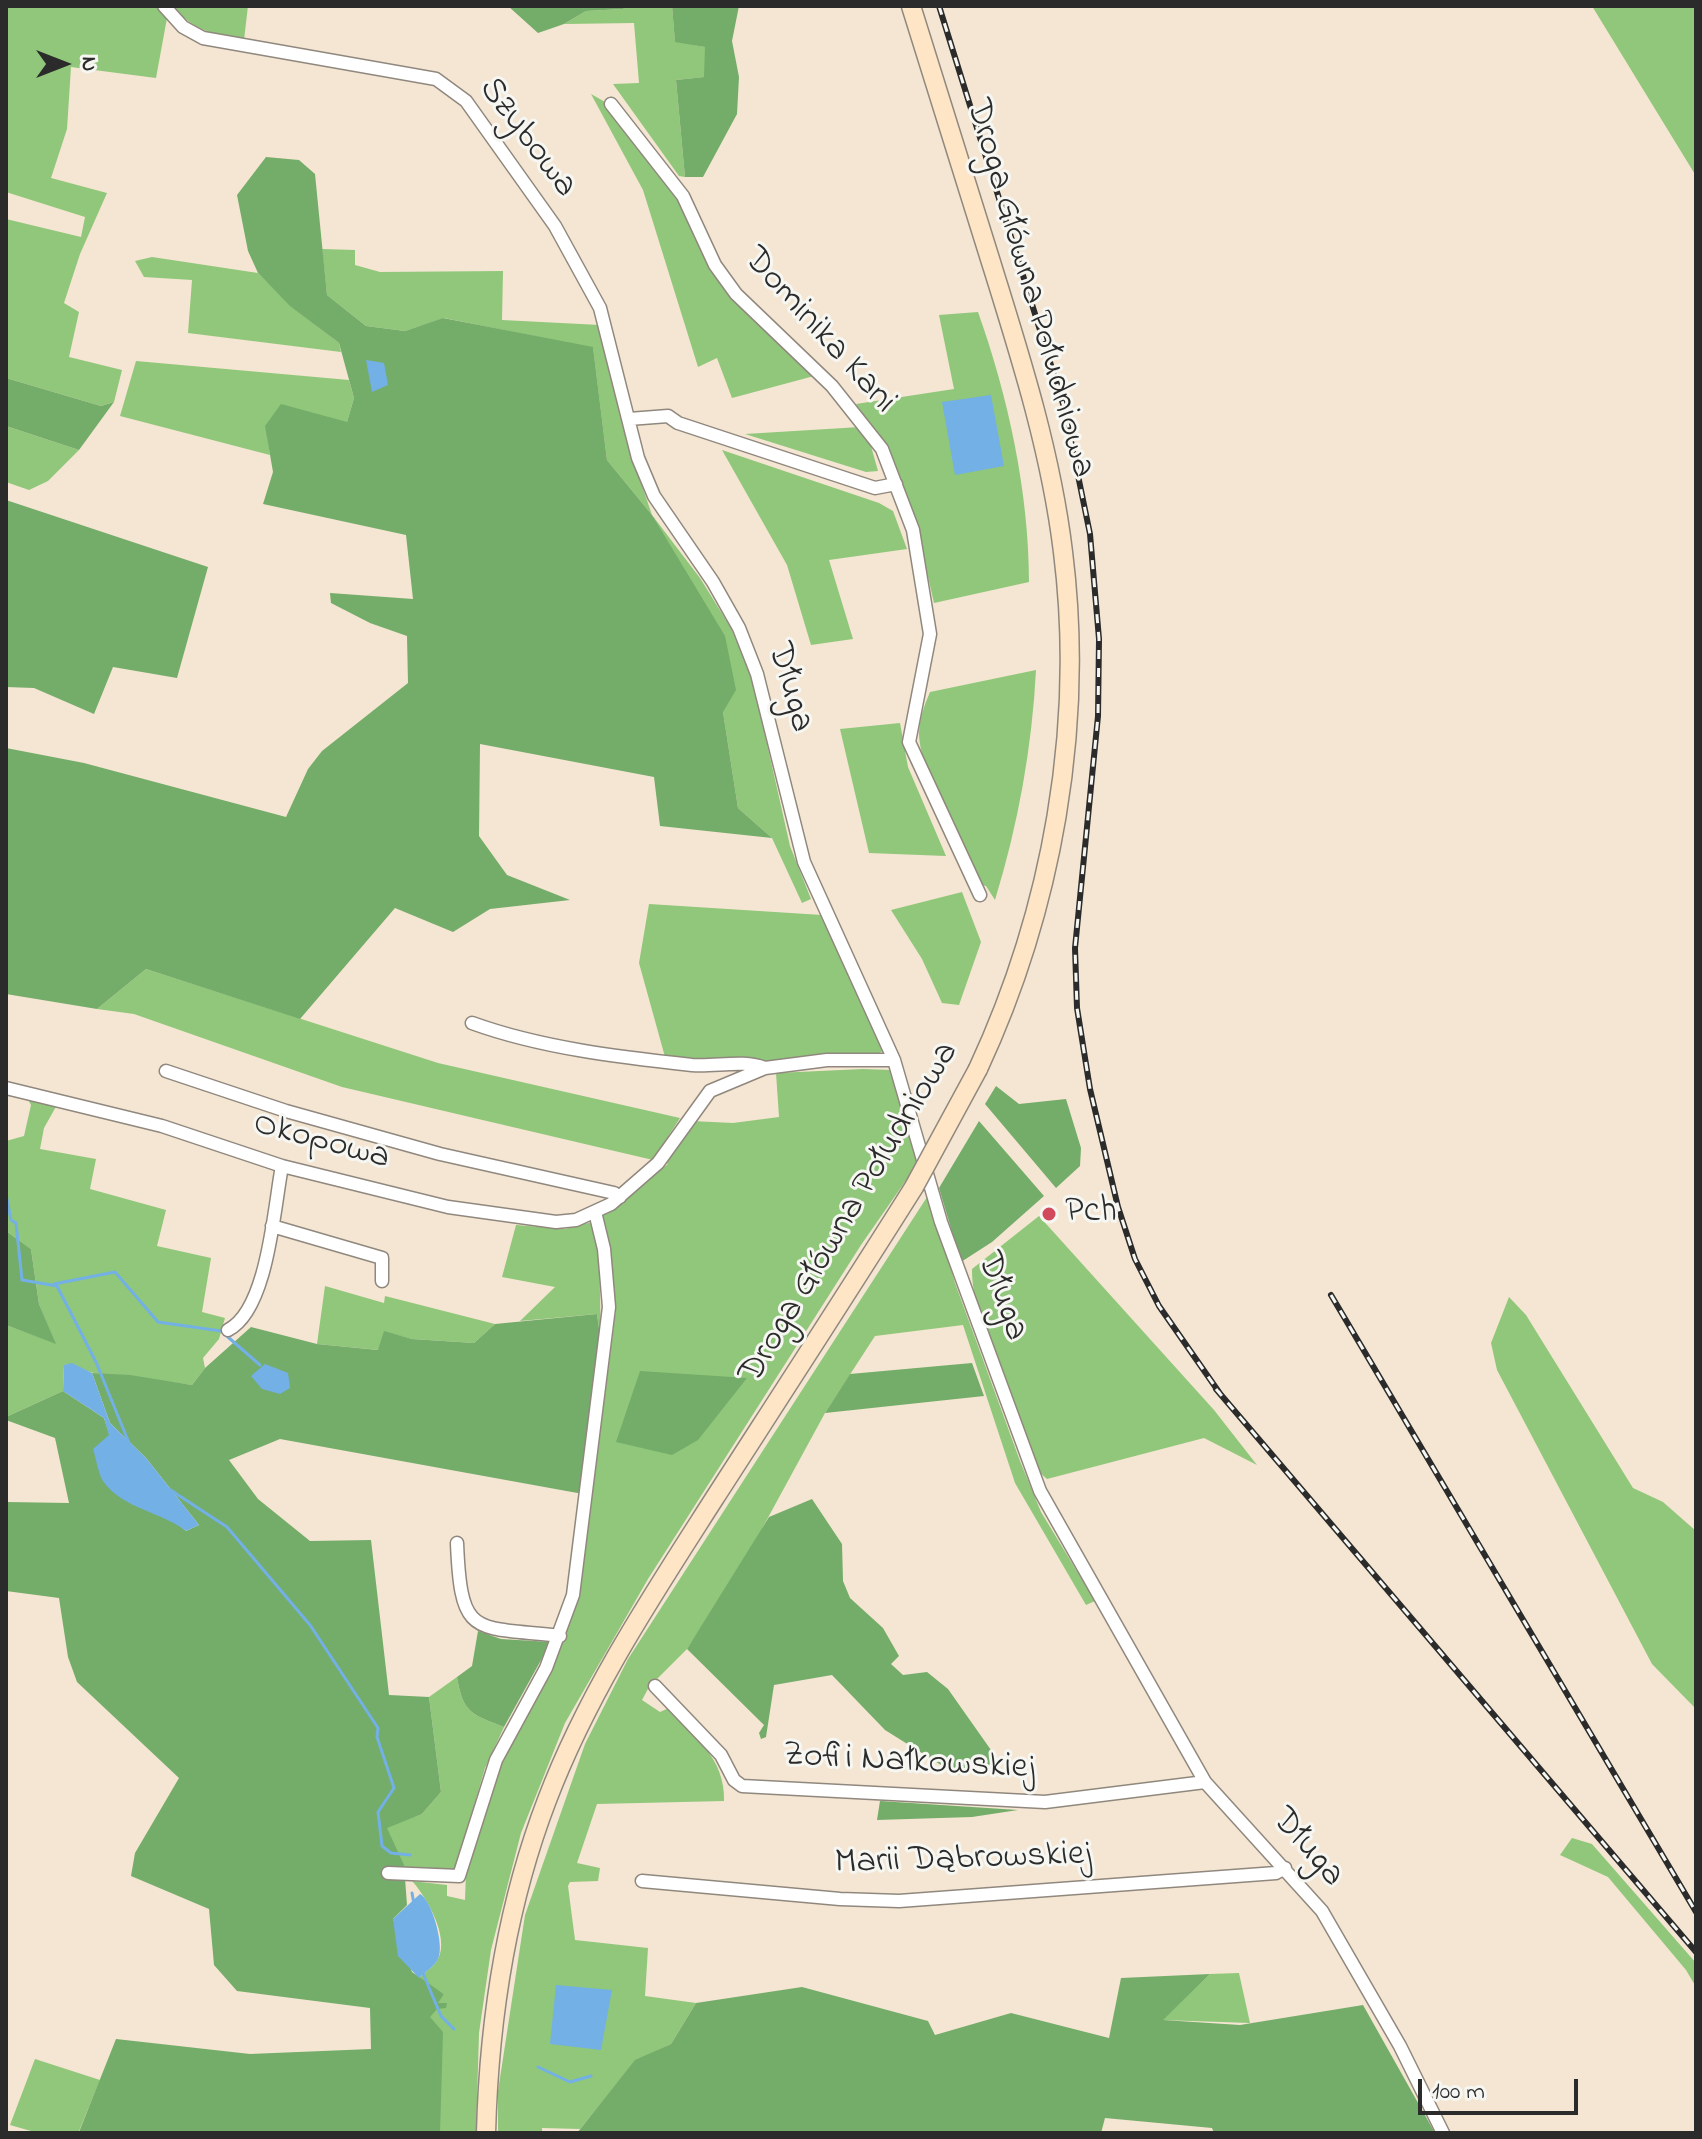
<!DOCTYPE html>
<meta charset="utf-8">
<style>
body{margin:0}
#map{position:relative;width:1702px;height:2139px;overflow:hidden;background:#f4e6d2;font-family:"Indie Flower",sans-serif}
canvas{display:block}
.frame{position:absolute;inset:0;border:8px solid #2b2b2b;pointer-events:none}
.north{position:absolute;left:24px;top:24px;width:80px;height:80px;-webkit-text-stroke:6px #f6f6f2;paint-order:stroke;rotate:90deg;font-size:22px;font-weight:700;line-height:32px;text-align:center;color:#2b2b2b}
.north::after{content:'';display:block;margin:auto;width:28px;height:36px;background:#2b2b2b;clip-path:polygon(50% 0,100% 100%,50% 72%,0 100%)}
.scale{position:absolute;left:1418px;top:2079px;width:160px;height:36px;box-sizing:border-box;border:4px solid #2b2b2b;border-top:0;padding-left:10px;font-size:24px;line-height:28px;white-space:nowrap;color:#2b2b2b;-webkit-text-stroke:6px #f6f6f2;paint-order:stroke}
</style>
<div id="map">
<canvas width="1702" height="2139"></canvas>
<div class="frame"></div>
<div class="north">N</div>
<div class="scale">100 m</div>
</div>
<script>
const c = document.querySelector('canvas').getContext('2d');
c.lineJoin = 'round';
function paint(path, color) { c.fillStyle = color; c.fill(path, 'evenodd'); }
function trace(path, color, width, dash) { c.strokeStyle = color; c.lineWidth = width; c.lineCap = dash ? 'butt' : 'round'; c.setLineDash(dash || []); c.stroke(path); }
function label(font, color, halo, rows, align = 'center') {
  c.font = font + ' "Indie Flower",sans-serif'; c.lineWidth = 6; c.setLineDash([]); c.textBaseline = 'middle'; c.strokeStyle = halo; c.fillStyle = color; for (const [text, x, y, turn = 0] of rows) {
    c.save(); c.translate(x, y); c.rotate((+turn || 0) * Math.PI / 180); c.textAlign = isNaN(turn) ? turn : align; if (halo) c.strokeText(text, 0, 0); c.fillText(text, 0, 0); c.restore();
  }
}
paint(new Path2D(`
 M 6,6 L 156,6 L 167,18 L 156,78 L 71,67 L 67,129 L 51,178 L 107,193 L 80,254 L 64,303 L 79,312 L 69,357 L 122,370 L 114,402 L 101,406 L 6,378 L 6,219 L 81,237 L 85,217 L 6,192 Z
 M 172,6 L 248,6 L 244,40 C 214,35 193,30 172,6 Z
 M 627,6 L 672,6 L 675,41 L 705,47 L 705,77 L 676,80 L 685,177 L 679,176 L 613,84 L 639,83 L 634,23 L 564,24 L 586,11 L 623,9 Z
 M 1592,6 L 1696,6 L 1696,176 Z
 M 591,94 L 614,107 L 676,190 L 722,284 L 814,376 L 732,398 L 717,358 L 698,367 L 643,190 Z
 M 322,249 L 355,250 L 355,265 L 380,272 L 503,271 L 502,320 L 600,325 L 629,448 L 652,515 L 700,578 L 731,628 L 752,677 L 790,846 L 811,899 L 802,903 L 772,838 L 738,808 L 723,712 L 652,515 L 607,460 L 593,348 L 444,318 L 405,331 L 366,326 L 327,295 Z
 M 152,257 L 258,273 L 291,306 L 339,343 L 341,352 L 188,333 L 192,280 L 144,277 L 135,261 Z
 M 978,312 C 1008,396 1029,492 1029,582 L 934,603 C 919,532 899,464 856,404 L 954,389 L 939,315 Z
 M 136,361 L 349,380 L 354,398 L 347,422 L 266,426 L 270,455 L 120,416 Z
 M 6,426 L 79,450 L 48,481 L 29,490 L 6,482 Z
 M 860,427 L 869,439 L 878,471 L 866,472 L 745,434 Z
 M 722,450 L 879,503 L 893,511 L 907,549 L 829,560 L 853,639 L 811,645 L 787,565 Z
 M 1036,670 C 1032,748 1018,825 995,900 L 986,886 L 977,884 C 961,849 919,769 919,733 C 920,717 924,706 930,692 Z
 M 900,723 L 908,767 L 946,856 L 869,853 L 840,729 Z
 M 962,892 L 981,942 L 959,1005 L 942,1003 L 922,959 L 891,910 Z
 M 649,904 L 822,915 L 884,1050 L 878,1054 L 766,1065 L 754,1058 L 697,1062 L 665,1057 L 639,963 Z
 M 146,969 L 438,1063 L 680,1118 L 653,1160 L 342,1087 L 134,1014 L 97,1009 Z
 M 863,1069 L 891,1070 L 918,1163 L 861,1245 L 648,1579 L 565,1723 L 521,1833 L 491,1950 L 479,2033 L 476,2133 L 429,2133 L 405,2033 L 444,1994 L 419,1978 C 425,1972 435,1966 438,1959 C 450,1937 426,1896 412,1881 L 447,1885 L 447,1896 L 465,1900 L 466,1872 L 501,1760 L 547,1679 L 579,1599 L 616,1309 L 611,1254 L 602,1216 L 668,1164 L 665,1162 L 691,1121 L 733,1123 L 779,1117 L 776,1073 Z
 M 25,1094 L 58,1103 L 44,1128 L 40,1149 L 96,1159 L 90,1189 L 166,1210 L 157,1246 L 211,1258 L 202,1312 L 225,1318 L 219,1339 L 203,1358 L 205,1368 L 192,1385 C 160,1380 127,1378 94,1373 C 83,1371 76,1362 64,1365 L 63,1391 L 6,1417 L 6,1325 L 55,1343 L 39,1304 L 31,1249 L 6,1231 L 6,1141 L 24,1136 L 31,1105 Z
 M 929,1194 L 955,1283 L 1020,1461 L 1041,1512 L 1095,1601 L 1086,1605 L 1015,1483 L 963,1325 L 875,1336 L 825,1413 L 740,1569 L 687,1649 L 649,1687 L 642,1700 L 660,1712 L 669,1708 C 696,1738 725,1759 724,1801 L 597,1804 L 577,1863 L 600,1868 L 598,1881 L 570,1882 L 568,1886 L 575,1940 L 648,1948 L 645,1996 L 696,2003 L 671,2044 L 635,2061 L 580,2129 L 542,2128 L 542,2133 L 498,2133 L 498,2091 L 525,1915 L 585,1744 L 628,1659 Z
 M 1039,1216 L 1214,1410 L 1257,1465 L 1204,1438 L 1047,1479 L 1039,1472 C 1019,1420 971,1321 972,1269 Z
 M 592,1222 L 599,1248 L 601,1343 L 597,1314 L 520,1321 L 555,1287 L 502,1277 L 516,1225 L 565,1229 Z
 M 325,1286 L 384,1303 L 385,1296 L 495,1324 L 474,1343 L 412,1339 L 385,1332 L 379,1350 L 317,1344 Z
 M 1509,1297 L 1526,1315 L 1633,1488 L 1663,1502 L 1696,1531 L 1696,1709 L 1652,1664 L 1497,1370 L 1491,1343 Z
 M 457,1677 C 463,1713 471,1714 504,1727 L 485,1768 L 455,1872 L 405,1870 L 386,1827 L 422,1814 L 441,1792 L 429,1697 Z
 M 1572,1838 L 1592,1844 L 1696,1963 L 1696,1987 L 1686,1970 L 1608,1877 L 1560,1855 Z
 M 1239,1973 L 1250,2023 L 1162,2020 L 1210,1974 Z
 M 35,2059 L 100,2080 L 79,2131 L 81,2133 L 38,2133 L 10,2125 Z`), '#90c77a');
paint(new Path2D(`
 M 508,6 L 627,6 L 623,9 L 586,11 L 564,24 L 538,33 Z
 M 672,6 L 739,6 L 732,41 L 739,77 L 737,114 L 703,177 L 685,177 L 676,80 L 704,77 L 705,47 L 675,42 Z
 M 266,157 L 299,160 L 315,174 L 327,295 L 366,326 L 405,331 L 443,318 L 593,347 L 607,460 L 652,515 L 725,636 L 736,690 L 723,712 L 738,808 L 772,838 L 660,826 L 654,777 L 480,744 L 479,836 L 507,875 L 570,900 L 490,909 L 453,932 L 395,908 L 300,1019 L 146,969 L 97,1009 L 6,994 L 6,748 L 84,763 L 286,817 L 308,769 L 322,751 L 408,683 L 407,636 L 370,623 L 331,603 L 330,593 L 413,599 L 406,535 L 263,504 L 273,472 L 265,426 L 281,404 L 347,422 L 354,398 L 339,343 L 290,306 L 258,273 L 248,251 L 237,195 Z
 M 6,378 L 101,406 L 114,402 L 79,450 L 6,426 Z
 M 6,500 L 208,567 L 177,678 L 113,667 L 94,714 L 34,688 L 6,687 Z
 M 996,1086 L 1019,1104 L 1066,1099 L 1081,1148 L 1080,1166 L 1056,1188 L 985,1104 Z
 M 979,1121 L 1044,1196 L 992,1242 L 961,1262 L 939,1188 Z
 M 6,1231 L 31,1249 L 39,1304 L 56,1344 L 6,1325 Z
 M 597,1314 L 601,1343 L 583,1494 L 280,1439 L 229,1460 L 258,1499 L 310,1541 L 371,1540 L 389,1695 L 429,1697 L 441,1792 L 422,1814 L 387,1828 L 404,1865 L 407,1905 L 393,1919 L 412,1972 L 444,1994 L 438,2003 L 447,2003 L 446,2008 L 437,2009 L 430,2017 L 443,2032 L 440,2133 L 79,2132 L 116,2039 L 250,2054 L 371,2049 L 370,2008 L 237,1991 L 214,1965 L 209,1909 L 131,1876 L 135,1853 L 179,1778 L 77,1682 L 68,1657 L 59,1598 L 6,1591 L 6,1502 L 69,1503 L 55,1438 L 6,1420 L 6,1417 L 63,1391 L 104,1418 L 132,1504 L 169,1517 L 186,1531 L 199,1525 L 146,1458 L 110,1423 L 92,1373 L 130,1375 L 192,1385 L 205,1368 L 251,1327 L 317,1344 L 378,1350 L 384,1331 L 412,1339 L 474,1343 L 495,1324 Z
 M 972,1363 L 984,1396 L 825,1413 L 850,1374 Z
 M 640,1371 L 747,1378 L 698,1440 L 672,1455 L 616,1442 Z
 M 812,1499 L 842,1544 L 843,1581 L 850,1598 L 883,1628 L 899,1656 L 891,1664 L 903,1675 L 927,1672 L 948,1689 L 998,1760 L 983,1768 L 957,1775 L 885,1730 L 832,1675 L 774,1685 L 766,1737 L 761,1739 L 759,1733 L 764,1725 L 687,1649 L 769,1517 Z
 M 478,1631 L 501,1639 L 551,1642 L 504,1727 C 471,1714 463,1713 457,1677 L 472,1666 Z
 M 880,1801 L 1018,1810 L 972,1817 L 877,1820 Z
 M 1210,1974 L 1163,2020 L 1240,2025 L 1363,2005 L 1435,2133 L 1214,2133 L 1212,2128 L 1105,2118 L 1101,2133 L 577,2133 L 635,2060 L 671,2044 L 696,2003 L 802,1987 L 928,2021 L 935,2035 L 1011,2013 L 1109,2038 L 1121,1978 Z`), '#74ac6a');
paint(new Path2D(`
 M 366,360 L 384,363 L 388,385 L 372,392 Z
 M 991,395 L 1004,466 L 955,475 L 942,402 Z
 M 72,1363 L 92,1373 L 110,1423 L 146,1458 L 199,1525 L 186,1531 C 162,1512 121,1508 103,1481 C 98,1473 96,1458 93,1449 L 109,1435 L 104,1418 L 63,1391 L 64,1365 Z
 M 265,1364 L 288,1373 L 290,1388 L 280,1394 L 262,1389 L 251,1376 Z
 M 420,1894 C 432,1900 445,1947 438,1959 C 435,1966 425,1972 419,1978 L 398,1956 L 393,1919 Z
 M 556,1985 L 612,1990 L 601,2050 L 550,2044 Z`), '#73b0e5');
trace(new Path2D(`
 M 6,1194 L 11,1220 L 16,1223 L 22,1280 L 57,1286 L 96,1362 L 129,1443
 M 54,1284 L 115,1272 L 158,1322 L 221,1331 L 260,1365
 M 169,1489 L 227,1527 L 310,1625 L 378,1728 L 377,1737 L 394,1788 L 378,1812 L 382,1846 L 391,1853 L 410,1855
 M 412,1893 L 414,1904
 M 422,1971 L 441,2016 L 454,2029
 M 538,2067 L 570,2082 L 591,2076`), '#73b0e5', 3);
const street = new Path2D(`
 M 164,6 L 183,27 L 203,38 L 436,79 L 466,101 L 555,226 L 600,308 L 638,458 L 654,496 L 713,582 L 739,628 L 757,674 L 804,862 L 894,1060 L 941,1222 L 1040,1491 L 1205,1782 L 1322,1911 L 1400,2046 L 1443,2133
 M 611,104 L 683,196 L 715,265 L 736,294 L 832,386 L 882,449 L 913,530 L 930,634 L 909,742 L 980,895
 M 629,419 L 668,416 L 678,423 L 875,488 L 896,484
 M 472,1023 C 541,1048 619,1057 692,1065 C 716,1067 743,1059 765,1068
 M 166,1071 L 286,1111 L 440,1154 L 614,1193 L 620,1197
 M 6,1088 L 162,1126 L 282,1166 L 448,1207 L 556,1222 L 576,1220 L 611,1204 L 658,1163 L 710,1091 L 765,1068 L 827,1060 L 894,1060
 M 272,1226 L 382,1258 L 382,1281
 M 228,1330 C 268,1310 274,1207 282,1166
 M 457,1543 C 461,1639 473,1626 560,1636
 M 655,1686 L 721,1755 L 734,1780 L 742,1786 L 1045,1802 L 1205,1782
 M 388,1873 L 459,1876 L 496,1760 L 546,1668 L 573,1595 L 609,1307 L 604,1249 L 595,1212
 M 642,1881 L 840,1899 L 899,1901 L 1276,1873 L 1285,1868`);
const secondary = new Path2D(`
 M 911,6 C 937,90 964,175 990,259 C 1020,355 1051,452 1063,552 C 1085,727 1052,910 978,1069
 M 486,2133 C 489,2020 506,1907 547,1800 C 588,1692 652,1596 714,1499 C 781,1395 848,1292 914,1187`);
trace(street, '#90887e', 15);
trace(secondary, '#90887e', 21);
trace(street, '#fff', 12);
trace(secondary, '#fee5c5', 18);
const rail = new Path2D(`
 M 939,6 L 1064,407 L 1090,534 L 1099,639 L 1098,716 L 1075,948 L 1077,1008 L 1090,1089 L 1118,1207 L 1135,1259 L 1159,1306 L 1221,1395
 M 1331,1295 L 1696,1912
 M 1216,1389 L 1696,1952`);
trace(rail, '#2b2b2b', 6);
trace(rail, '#f6f6f2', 3, [9]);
const secondaryBridge = new Path2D(`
 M 914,1187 L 978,1069`);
trace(secondaryBridge, '#90887e', 21, []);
trace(secondaryBridge, '#fee5c5', 18);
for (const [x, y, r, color] of [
 [1049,1214,8,"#d1495b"]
]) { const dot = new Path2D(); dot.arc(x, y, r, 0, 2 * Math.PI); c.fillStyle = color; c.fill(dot); trace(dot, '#f6f6f2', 3); }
label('36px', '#2b2b2b', '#f6f6f2', [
 ["Szybowa",526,139,53],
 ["Droga Główna Południowa",1028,289,74],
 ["Dominika Kani",818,332,48],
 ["Długa",788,688,74],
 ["Okopowa",321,1143,15],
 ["Droga Główna Południowa",851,1214,-59],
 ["Długa",1000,1297,70],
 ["Zofii Nałkowskiej",909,1764,3],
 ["Długa",1306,1849,49],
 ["Marii Dąbrowskiej",963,1861,-2]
]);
label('36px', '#2b2b2b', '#f6f6f2', [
 ["Pch",1065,1214]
], 'left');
</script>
